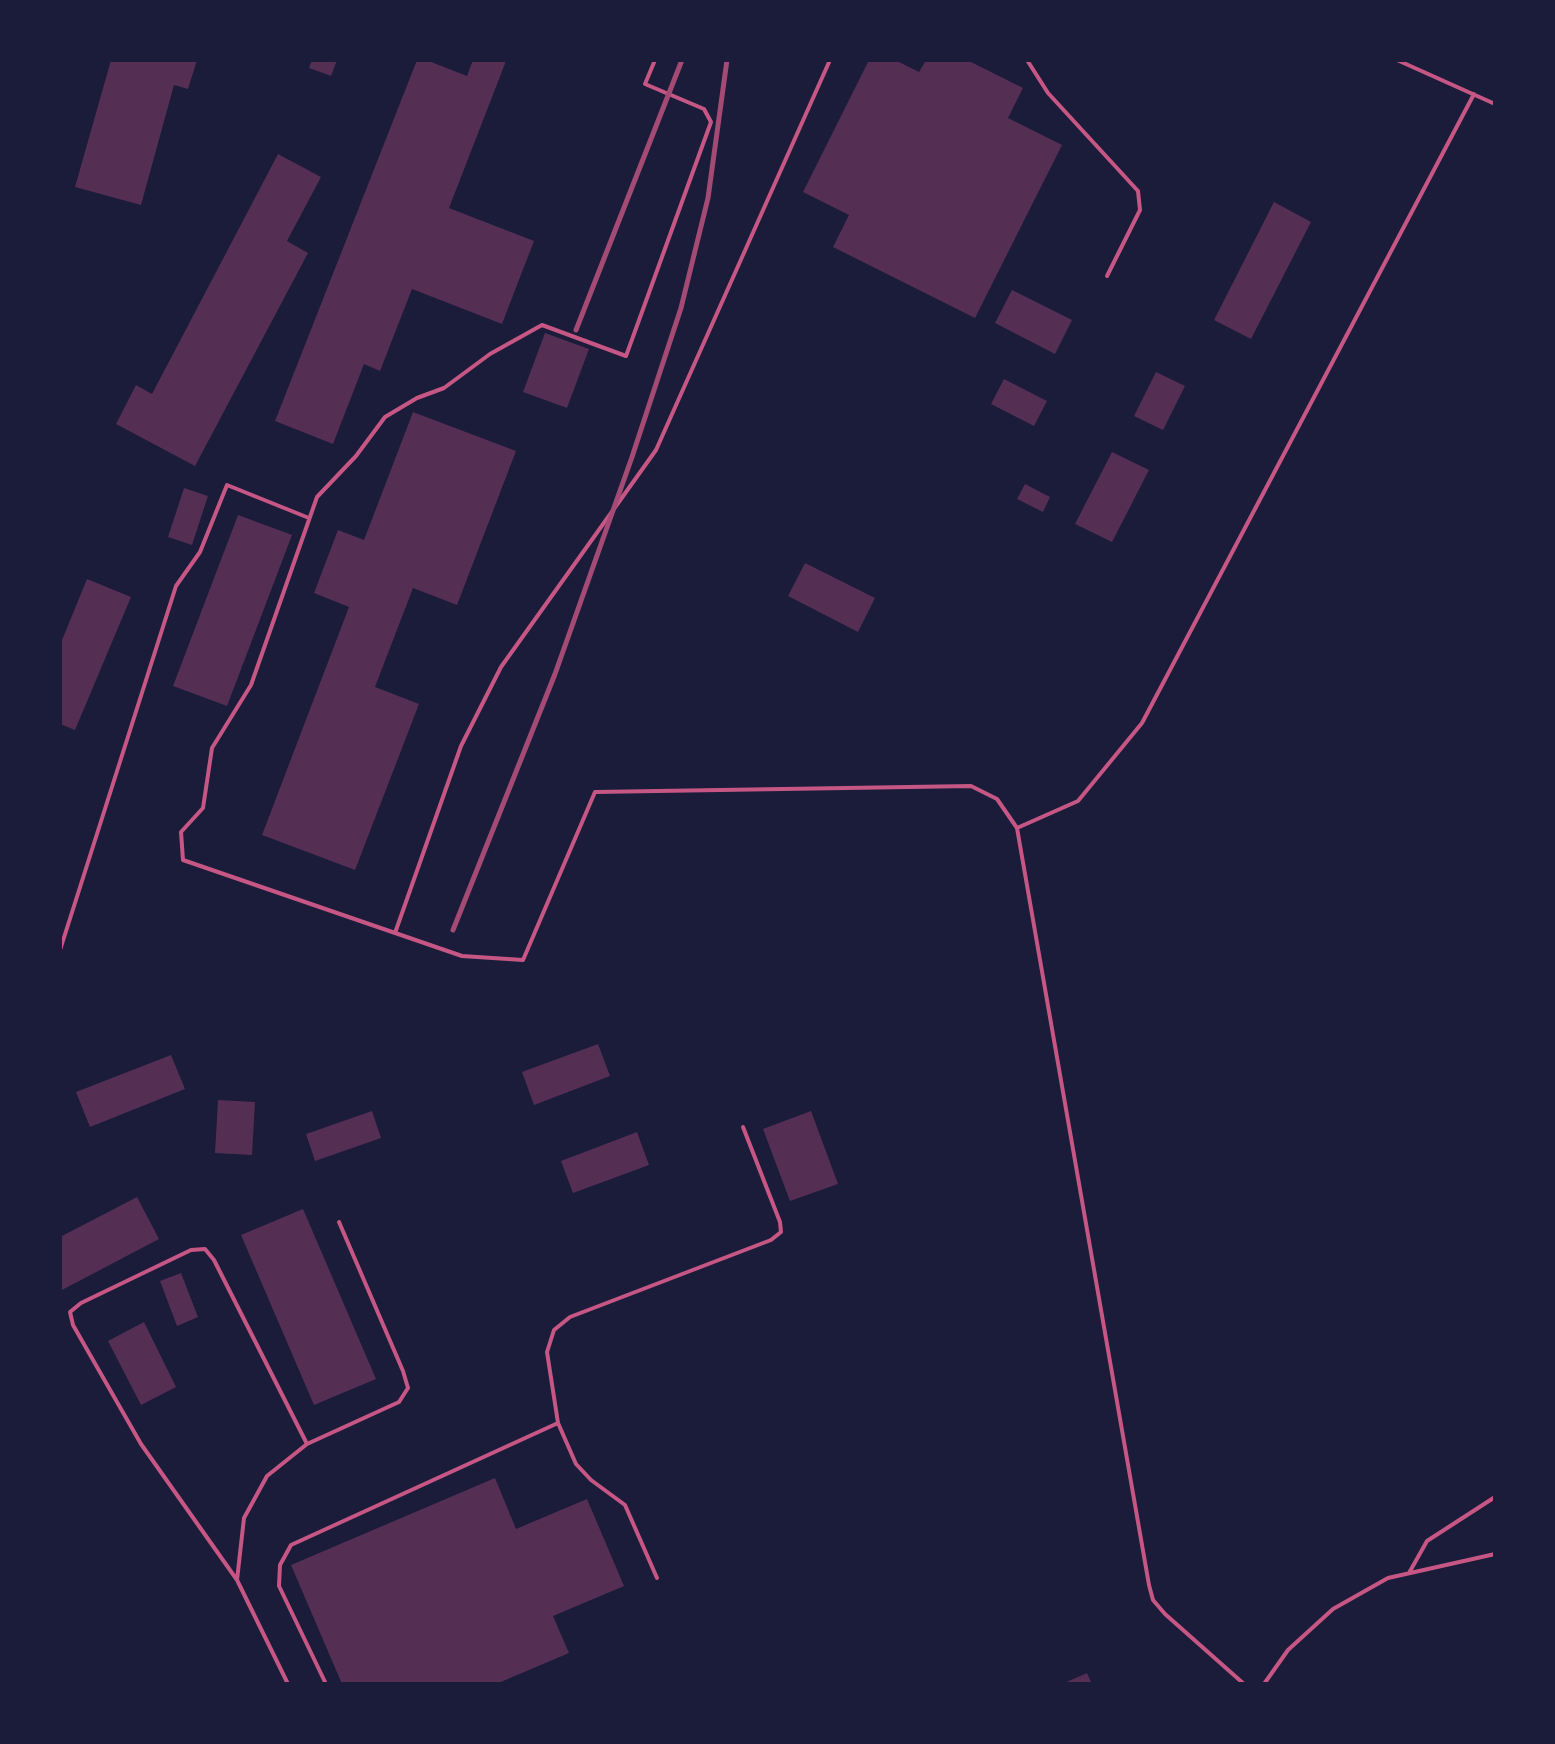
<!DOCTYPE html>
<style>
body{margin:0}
#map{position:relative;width:1555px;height:1744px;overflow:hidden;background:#1b1b3a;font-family:"Noto Serif",serif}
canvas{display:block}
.frame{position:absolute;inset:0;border:62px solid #1b1b3a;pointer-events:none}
</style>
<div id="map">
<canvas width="1555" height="1744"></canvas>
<div class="frame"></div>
</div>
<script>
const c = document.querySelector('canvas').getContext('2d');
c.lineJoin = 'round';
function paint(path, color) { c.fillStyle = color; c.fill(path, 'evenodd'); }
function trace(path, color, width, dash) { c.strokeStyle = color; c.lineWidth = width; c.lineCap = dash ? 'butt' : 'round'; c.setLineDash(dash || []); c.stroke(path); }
paint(new Path2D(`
 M 111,60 L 197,60 L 188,89 L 174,85 L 141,205 L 75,187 Z
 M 312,60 L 337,60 L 331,76 L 309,68 Z
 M 417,60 L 426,60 L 467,76 L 473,60 L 506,61 L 449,208 L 534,241 L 502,324 L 412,289 L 380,371 L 364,364 L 333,444 L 275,421 Z
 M 869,60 L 895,60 L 919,72 L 926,60 L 967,60 L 1023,88 L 1008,118 L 1062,145 L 975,318 L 833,247 L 849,215 L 803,192 Z
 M 278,154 L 321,177 L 287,241 L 308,253 L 195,466 L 116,424 L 136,385 L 152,394 Z
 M 1274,202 L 1311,222 L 1251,339 L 1214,320 Z
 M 1012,290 L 1072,320 L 1055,354 L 995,323 Z
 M 545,333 L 589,349 L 567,408 L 523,392 Z
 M 1156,372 L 1185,386 L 1163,430 L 1134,416 Z
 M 1004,379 L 1047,401 L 1034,426 L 991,404 Z
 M 413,412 L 516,451 L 457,605 L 413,588 L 375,687 L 419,704 L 355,870 L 262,835 L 349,607 L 314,593 L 338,530 L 364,540 Z
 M 1112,452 L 1149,470 L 1112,542 L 1075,524 Z
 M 1025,484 L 1050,497 L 1043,512 L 1017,499 Z
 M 184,488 L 208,496 L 192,545 L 168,537 Z
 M 238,515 L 292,535 L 227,706 L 173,686 Z
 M 805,563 L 875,598 L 858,632 L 788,596 Z
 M 87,579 L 131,597 L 75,730 L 60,724 L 60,645 Z
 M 598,1044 L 610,1076 L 534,1105 L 522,1072 Z
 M 171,1055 L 185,1089 L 90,1127 L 76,1092 Z
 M 218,1100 L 255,1102 L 252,1155 L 215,1153 Z
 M 372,1111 L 381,1138 L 315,1161 L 306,1134 Z
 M 811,1111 L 838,1184 L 790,1201 L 763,1129 Z
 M 637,1132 L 649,1165 L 573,1193 L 561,1161 Z
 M 137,1197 L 159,1239 L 60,1291 L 60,1237 Z
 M 303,1209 L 376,1379 L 314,1405 L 241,1235 Z
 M 181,1273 L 198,1317 L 177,1326 L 160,1281 Z
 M 144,1322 L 176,1387 L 141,1405 L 108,1341 Z
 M 495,1478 L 516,1529 L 587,1499 L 624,1586 L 553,1616 L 569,1653 L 496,1684 L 342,1684 L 291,1565 Z
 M 1087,1673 L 1092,1684 L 1062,1684 Z`), '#542f53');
trace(new Path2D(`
 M 655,60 L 645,84 L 704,109 L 711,122 L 626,356 L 542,325 L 490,354 L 444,388 L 417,398 L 385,417 L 356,456 L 317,497 L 251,685 L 212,748 L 203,808 L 181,832 L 183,860 L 462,956 L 523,960 L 595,792 L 971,786 L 997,799 L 1017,828 L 1149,1585 L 1153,1600 L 1165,1614 L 1244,1684
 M 1027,60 L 1048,93 L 1138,191 L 1140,210 L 1107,276
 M 1397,60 L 1495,104
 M 1017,828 L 1078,801 L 1142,723 L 1474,94
 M 395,933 L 461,746 L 501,667 L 656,450 L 830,60
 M 60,950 L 176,586 L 200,552 L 227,485 L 309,518
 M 558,1423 L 547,1352 L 554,1330 L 570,1317 L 771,1240 L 781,1232 L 780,1222 L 743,1127
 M 307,1444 L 399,1402 L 408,1388 L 403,1371 L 339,1222
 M 1409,1573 L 1427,1541 L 1495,1497
 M 237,1580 L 244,1518 L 267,1476 L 307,1444 L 214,1260 L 205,1249 L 191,1250 L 81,1303 L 70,1312 L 73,1325 L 141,1444 L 237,1580 L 288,1684
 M 326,1684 L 279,1586 L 280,1565 L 291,1545 L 558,1423 L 576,1464 L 591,1480 L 625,1505 L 657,1578
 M 1264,1684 L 1288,1650 L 1333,1609 L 1388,1578 L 1495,1554`), '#c65784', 4);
trace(new Path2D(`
 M 576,330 L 682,60
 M 453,930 L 555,674 L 632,457 L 681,308 L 708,198 L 727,60`), '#a44b75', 5);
</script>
